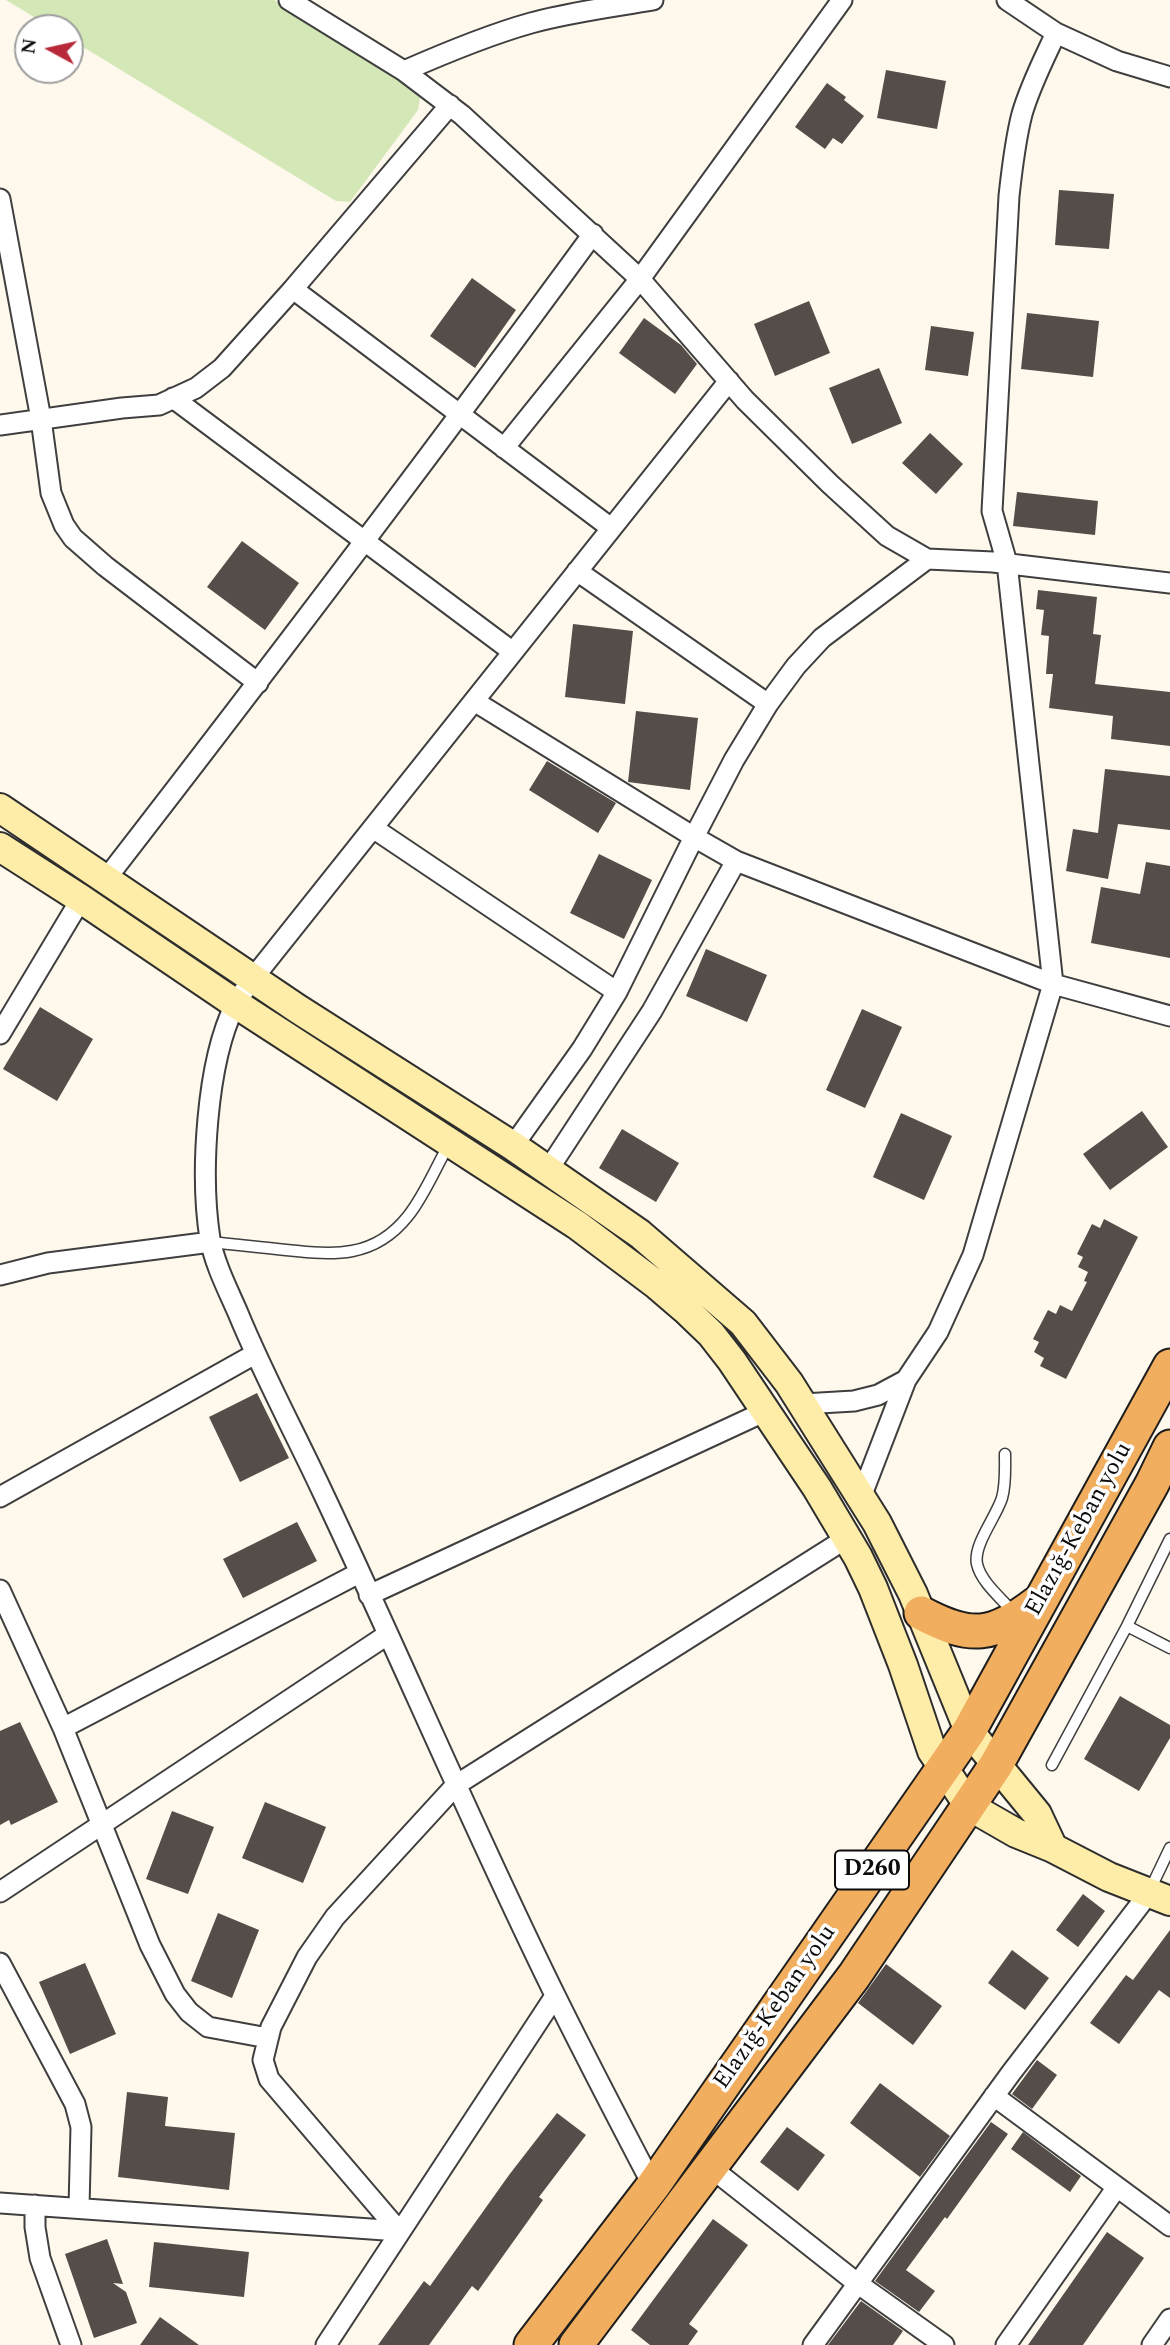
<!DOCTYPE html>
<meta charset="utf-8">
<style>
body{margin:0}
#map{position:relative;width:1170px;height:2345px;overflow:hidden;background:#fef9ec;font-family:Spectral,serif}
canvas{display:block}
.north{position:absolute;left:14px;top:14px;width:70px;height:70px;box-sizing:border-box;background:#fff;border:2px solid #9e9e9e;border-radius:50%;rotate:278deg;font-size:19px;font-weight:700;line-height:28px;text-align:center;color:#0c0c0c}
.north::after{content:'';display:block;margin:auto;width:24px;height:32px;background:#b82939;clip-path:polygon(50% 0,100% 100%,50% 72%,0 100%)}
</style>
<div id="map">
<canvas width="1170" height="2345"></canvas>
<div class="north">N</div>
</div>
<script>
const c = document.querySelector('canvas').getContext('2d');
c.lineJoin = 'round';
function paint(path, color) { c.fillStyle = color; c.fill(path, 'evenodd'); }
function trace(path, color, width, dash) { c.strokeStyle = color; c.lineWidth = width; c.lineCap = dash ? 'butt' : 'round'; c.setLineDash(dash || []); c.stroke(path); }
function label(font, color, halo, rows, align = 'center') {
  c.font = font + ' Spectral,serif'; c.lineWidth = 7; c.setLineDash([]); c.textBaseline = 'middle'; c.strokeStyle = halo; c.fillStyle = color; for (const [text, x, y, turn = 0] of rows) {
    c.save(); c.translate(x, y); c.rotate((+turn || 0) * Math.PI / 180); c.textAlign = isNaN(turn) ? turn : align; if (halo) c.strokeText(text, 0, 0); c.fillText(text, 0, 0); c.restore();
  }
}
paint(new Path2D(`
 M 6,0 L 274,0 L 411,84 L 420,98 L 418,110 L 350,202 L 336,201 L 70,39 L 70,28 L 52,28 Z`), '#d3e7b7');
paint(new Path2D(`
 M 886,70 L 946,81 L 937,129 L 877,118 Z
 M 827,83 L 846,97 L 844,100 L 864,116 L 842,144 L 833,138 L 825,149 L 795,127 Z
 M 1059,190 L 1114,194 L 1109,249 L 1055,245 Z
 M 472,278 L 516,310 L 475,368 L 430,336 Z
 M 809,301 L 830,353 L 775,376 L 754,324 Z
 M 1027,313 L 1099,321 L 1093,377 L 1021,369 Z
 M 644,318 L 681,345 L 697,364 L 675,394 L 619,353 Z
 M 931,326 L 974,332 L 968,376 L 925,370 Z
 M 879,368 L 902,423 L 852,444 L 829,388 Z
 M 930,433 L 963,464 L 936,494 L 902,463 Z
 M 1017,492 L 1098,501 L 1095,535 L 1013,526 Z
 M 242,541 L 299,583 L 265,630 L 207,587 Z
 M 1038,590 L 1097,597 L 1093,634 L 1101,635 L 1095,684 L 1170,692 L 1170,746 L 1111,739 L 1113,716 L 1049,708 L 1053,674 L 1046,674 L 1049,636 L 1041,635 L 1044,610 L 1036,609 Z
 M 573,624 L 633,631 L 625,704 L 565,697 Z
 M 636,711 L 698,718 L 690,790 L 628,782 Z
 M 547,761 L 616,803 L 598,833 L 529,790 Z
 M 1105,769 L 1170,776 L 1170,830 L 1118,824 L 1108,879 L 1066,871 L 1073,829 L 1098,833 Z
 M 599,854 L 652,880 L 624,939 L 570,913 Z
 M 1146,862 L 1170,866 L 1170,958 L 1091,943 L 1101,887 L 1140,894 Z
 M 706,949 L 767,975 L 747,1022 L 686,996 Z
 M 40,1007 L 93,1039 L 57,1101 L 3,1069 Z
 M 862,1009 L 902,1027 L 865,1108 L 826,1090 Z
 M 1142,1111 L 1168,1147 L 1110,1190 L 1083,1154 Z
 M 901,1113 L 952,1136 L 924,1200 L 873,1177 Z
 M 622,1129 L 679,1163 L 656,1202 L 599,1168 Z
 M 1104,1219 L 1138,1237 L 1066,1379 L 1040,1366 L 1044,1358 L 1034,1352 L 1039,1342 L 1033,1339 L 1048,1310 L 1056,1314 L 1060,1305 L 1072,1311 L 1087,1282 L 1084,1281 L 1088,1272 L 1078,1267 L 1083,1257 L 1077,1254 L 1092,1224 L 1100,1228 Z
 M 257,1393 L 289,1458 L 240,1482 L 209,1417 Z
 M 297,1522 L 317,1561 L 243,1598 L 223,1559 Z
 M 1120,1696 L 1170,1725 L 1170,1738 L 1139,1791 L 1084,1759 Z
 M 20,1722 L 58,1802 L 11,1825 L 9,1820 L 0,1825 L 0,1731 Z
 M 265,1802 L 326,1827 L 303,1883 L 242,1858 Z
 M 172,1811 L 214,1827 L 188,1894 L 146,1879 Z
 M 1083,1894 L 1105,1911 L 1078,1947 L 1056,1930 Z
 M 218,1913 L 259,1930 L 232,1998 L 191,1981 Z
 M 1170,1930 L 1170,1998 L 1159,1990 L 1119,2044 L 1090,2023 L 1126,1975 L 1133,1980 Z
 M 1012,1950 L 1049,1978 L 1025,2010 L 988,1983 Z
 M 85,1963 L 116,2034 L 70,2054 L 39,1982 Z
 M 886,1964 L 942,2006 L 913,2045 L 858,2003 Z
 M 1037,2060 L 1057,2075 L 1032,2109 L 1012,2094 Z
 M 880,2083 L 950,2136 L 920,2177 L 850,2123 Z
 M 127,2092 L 168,2097 L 165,2126 L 235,2133 L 229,2190 L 118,2177 Z
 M 557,2113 L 586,2135 L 539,2197 L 543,2200 L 478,2291 L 472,2286 L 429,2345 L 378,2345 L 424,2281 L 430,2286 L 509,2175 Z
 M 991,2122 L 1008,2134 L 947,2219 L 945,2217 L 906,2270 L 935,2291 L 919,2312 L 875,2281 Z
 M 787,2127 L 825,2155 L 798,2191 L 760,2162 Z
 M 1023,2132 L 1081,2176 L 1070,2192 L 1011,2149 Z
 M 713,2219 L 748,2245 L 689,2324 L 698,2331 L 688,2345 L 650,2345 L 631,2330 Z
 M 1107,2232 L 1144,2258 L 1083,2345 L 1028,2345 Z
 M 107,2239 L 123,2284 L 113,2283 L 126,2292 L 137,2323 L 94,2338 L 65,2254 Z
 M 154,2242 L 249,2252 L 244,2297 L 149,2287 Z
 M 861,2301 L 903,2331 L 893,2345 L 828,2345 Z
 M 160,2317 L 199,2345 L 140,2345 Z`), '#544d49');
const service = new Path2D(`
 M 211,1242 C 236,1245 261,1247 286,1250 C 334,1255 374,1259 408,1216 C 424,1196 435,1169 448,1146
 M 1005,1454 C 1005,1469 1006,1484 1002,1498 C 996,1517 973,1545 977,1564 C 981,1582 1001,1598 1013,1612
 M 1127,1626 L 1170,1648
 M 1052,1765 L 1127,1626 L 1170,1539
 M 1149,1892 L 1170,1848`);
const minor = new Path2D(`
 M 289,0 L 404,71 L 462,115 L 640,279 L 745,400 L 830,484 L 887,536 L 927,559 L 993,562 L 1170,583
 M 1007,0 L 1056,33 L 1117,61 L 1170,77
 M 404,71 C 445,53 488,35 531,23 C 571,12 612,7 653,0
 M 0,199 L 41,419 L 51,493 L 64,525 L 73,538 L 105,566 L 258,683
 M 293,289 L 611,528
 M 173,398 L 513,652
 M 0,425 L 122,408 L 159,405 L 196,388 L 222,368 L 293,289 L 450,105
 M 504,448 L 640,279 L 842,0
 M 927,559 L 822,638 L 796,666 L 768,704 L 734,760 L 694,837 L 736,861 L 1053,984 L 1170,1016
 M 577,571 L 768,704
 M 474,701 L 694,837 L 617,992 L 582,1049 L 513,1146
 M 373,828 L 617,992
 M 106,879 C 271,666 434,451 593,234
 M 0,1034 L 81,899
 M 548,1170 L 652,1011 L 736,861
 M 0,1275 L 48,1263 L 211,1242
 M 906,1380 L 938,1332 L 973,1255 L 1053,984 L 1007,563 L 992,511 L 1009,196 C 1012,169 1015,141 1022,114 C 1030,86 1044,59 1056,33
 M 803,1404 L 854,1401 L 878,1395 L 906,1380 L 861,1497
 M 0,1497 L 255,1354
 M 0,1590 L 63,1728 L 150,1945 L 175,1994 L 189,2012 L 208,2027 L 268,2038
 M 369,1595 L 766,1411
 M 63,1728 L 359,1573
 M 0,1892 L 387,1635
 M 0,1963 L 75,2104 L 81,2127 L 79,2207
 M 994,2096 L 1170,2226
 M 710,2167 L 857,2283 L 944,2345
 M 653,2186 C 620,2123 587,2060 556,1997 C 474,1831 402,1660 323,1493 C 295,1433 263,1374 238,1313 C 228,1290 215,1265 210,1239 C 200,1175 206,1063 235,1005 C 240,995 248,986 254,977 L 729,381
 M 0,2203 L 399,2231
 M 35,2205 L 35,2227 L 40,2258 L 71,2345
 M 399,2231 L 269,2079 L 263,2060 L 271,2027 L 307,1957 L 335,1917 L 456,1785 L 847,1538
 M 326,2345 L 555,1996
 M 813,2345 L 1011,2073 L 1149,1893
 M 1006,2345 L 1117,2187
 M 1152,2345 L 1170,2319`);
const secondary = new Path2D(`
 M 0,808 L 298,1009 L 513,1146 L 640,1234 L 743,1323 L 789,1383 L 877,1523 L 913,1594 L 969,1731 L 1037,1814 L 1053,1848
 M 0,847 L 81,899 L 236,1004 L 577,1225 L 657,1285 L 685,1309 L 711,1334 L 732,1361 L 817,1488 L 858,1557 L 873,1588 L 903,1665 L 932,1751 L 969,1806 L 1016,1833 L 1053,1848 L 1109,1877 L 1170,1901`);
const trunk = new Path2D(`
 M 921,1613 C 972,1640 992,1637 1037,1603
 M 531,2345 L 653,2186 L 969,1731 L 1170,1366
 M 576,2345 L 854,1976 L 996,1765 L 1152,1484 L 1170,1447`);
trace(service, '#3f3f3f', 13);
trace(minor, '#3f3f3f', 23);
trace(secondary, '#2e2e2e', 32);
trace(trunk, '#1d1d1d', 37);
trace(service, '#fff', 10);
trace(minor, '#fff', 19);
trace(secondary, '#fdeda9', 28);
trace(trunk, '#f2ae5f', 33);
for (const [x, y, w] of [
 [872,1870,74]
]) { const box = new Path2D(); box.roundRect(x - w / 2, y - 19.5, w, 39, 5); c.fillStyle = '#fff'; c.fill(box); trace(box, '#0c0c0c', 2); }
label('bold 23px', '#0c0c0c', null, [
 ["D260",872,1870]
]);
label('24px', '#0c0c0c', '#fff', [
 ["Elazığ-Keban yolu",1080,1530,-61],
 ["Elazığ-Keban yolu",776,2008,-55]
]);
</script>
